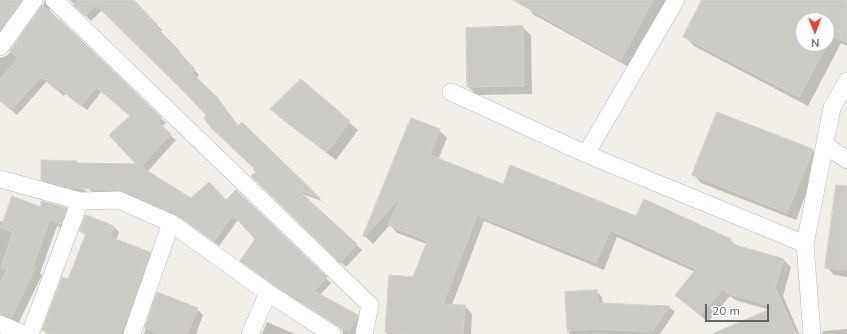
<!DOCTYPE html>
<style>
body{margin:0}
#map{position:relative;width:847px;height:334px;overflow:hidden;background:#f1efe8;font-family:Mulish,sans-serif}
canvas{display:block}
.north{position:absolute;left:795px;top:12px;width:40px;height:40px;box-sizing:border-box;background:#fff;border:1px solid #bfc1c3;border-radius:50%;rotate:179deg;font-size:11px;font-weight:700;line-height:16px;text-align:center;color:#5f6368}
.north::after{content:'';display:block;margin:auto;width:14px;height:18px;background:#ea4335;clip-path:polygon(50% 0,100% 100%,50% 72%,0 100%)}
.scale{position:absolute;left:705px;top:304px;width:64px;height:18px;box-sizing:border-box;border:2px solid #5f6368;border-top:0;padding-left:5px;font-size:12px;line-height:14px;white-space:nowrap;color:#5f6368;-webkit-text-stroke:3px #fff;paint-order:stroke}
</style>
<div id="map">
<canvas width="847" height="334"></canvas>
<div class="north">N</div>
<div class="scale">20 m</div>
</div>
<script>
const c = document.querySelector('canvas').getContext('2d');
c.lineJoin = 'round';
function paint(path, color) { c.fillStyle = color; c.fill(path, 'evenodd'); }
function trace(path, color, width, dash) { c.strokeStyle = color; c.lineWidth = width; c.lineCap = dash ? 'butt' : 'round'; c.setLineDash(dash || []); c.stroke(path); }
paint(new Path2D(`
 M 0,0 L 31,0 L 0,43 Z
 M 45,0 L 51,0 L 49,4 L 49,9 L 52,13 L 166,123 L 161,127 L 176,140 L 147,172 L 191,199 L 226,201 L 236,191 L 331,283 L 320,295 L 357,315 L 363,321 L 356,334 L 343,334 L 342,329 L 280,290 L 247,266 L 242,261 L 256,239 L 238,220 L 219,246 L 182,219 L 129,196 L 94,194 L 89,189 L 139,165 L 131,116 L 102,91 L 87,110 L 66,94 L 64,96 L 47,81 L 17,115 L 0,100 L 0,58 L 4,57 L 9,54 L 43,6 Z
 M 70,0 L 133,1 L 162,30 L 160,32 L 184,57 L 184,58 L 199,75 L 196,79 L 222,104 L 239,127 L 242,123 L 322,201 L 300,193 L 362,250 L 346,267 L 253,177 L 257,172 L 255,168 L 207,115 L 102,10 L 91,21 Z
 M 530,0 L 666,0 L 629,67 L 534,15 L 526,6 Z
 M 704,0 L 847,0 L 847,46 L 841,43 L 808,106 L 694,46 L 684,36 ZM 803,20 L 827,20 L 827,44 L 803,44 Z
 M 522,27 L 531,35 L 532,94 L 477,95 L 468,87 L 467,29 Z
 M 301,80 L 358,130 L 336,160 L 279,117 L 271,109 Z
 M 439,130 L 447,138 L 438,160 L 503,185 L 730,240 L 737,246 L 783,259 L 791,267 L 783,296 L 799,333 L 803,334 L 745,334 L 770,310 L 735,300 L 730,296 L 708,322 L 676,295 L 695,272 L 617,237 L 604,270 L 484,221 L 452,305 L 465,306 L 472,314 L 471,334 L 388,334 L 386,332 L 414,278 L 427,244 L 397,233 L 390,225 L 373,244 L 364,235 Z
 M 812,150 L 820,158 L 796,220 L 701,183 L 693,174 Z
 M 42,165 L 84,189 L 87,193 L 77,192 L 47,184 L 42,180 Z
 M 847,192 L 847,277 L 834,275 L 827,267 Z
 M 42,208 L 66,209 L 73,216 L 68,230 L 57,226 L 40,273 L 42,275 L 18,324 L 0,325 L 0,221 L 4,222 Z
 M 113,226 L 119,232 L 116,240 L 150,253 L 156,258 L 129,334 L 47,334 L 43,330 L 69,281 L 86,236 L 80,231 Z
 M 596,291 L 602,297 L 603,304 L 669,307 L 675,312 L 660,334 L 569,334 L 566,293 Z
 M 158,293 L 197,309 L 203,315 L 196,334 L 144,334 Z
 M 267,322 L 295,334 L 262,334 Z
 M 847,329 L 847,334 L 822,334 L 823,331 Z`), '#0003');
const building = new Path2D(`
 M 0,0 L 22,0 L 0,30 Z
 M 78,0 L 134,0 L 157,24 L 155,26 L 180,51 L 179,52 L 195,69 L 192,73 L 217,97 L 238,126 L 242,122 L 320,198 L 297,189 L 357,244 L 340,263 L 251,176 L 256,172 L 253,169 L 254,168 L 211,128 L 204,118 L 206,115 L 186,94 L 96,5 L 85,16 L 73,5 Z
 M 513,0 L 653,0 L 621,60 Z
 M 702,0 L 847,0 L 847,43 L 832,35 L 799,97 L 683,37 ZM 803,20 L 827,20 L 827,44 L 803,44 Z
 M 42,5 L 58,20 L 59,19 L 161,117 L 157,121 L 171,134 L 141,167 L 191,198 L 209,182 L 226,200 L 236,190 L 327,277 L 314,291 L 358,315 L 357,318 L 350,330 L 341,329 L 337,326 L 274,285 L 240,261 L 255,239 L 233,215 L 214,241 L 175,214 L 123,191 L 119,190 L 71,188 L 41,180 L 41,160 L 77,161 L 77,163 L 136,164 L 109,135 L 130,116 L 96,87 L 81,106 L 60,89 L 58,91 L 41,77 L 11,110 L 0,101 L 0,79 L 18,58 L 10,51 Z
 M 523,26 L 524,86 L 467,87 L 466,28 Z
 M 301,79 L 350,121 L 327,152 L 270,109 Z
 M 717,112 L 813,149 L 787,213 L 692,175 Z
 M 411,118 L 440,129 L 430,155 L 503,184 L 510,165 L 636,216 L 644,199 L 731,239 L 729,243 L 784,259 L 775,287 L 796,334 L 712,334 L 775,307 L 726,293 L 724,288 L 700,315 L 675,295 L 696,269 L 610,230 L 596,263 L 477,215 L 443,304 L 465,305 L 463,334 L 414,334 L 385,332 L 389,275 L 413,277 L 427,241 L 388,225 L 402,196 L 364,237 L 363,236 Z
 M 836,185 L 847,186 L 847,270 L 825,268 Z
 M 12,196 L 41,207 L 41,201 L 67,208 L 61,224 L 50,219 L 33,266 L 36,266 L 11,318 L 0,314 L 0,284 L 7,270 L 1,268 L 13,232 L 1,228 Z
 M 86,215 L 114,226 L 110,237 L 150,252 L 126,321 L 120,334 L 51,334 L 42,330 L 62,277 L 68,279 L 86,234 L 79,231 Z
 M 597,290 L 598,303 L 670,306 L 652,332 L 599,329 L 567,331 L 565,292 Z
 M 157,292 L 198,308 L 187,334 L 159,334 L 145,328 Z`);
paint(building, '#cccac5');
trace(building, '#d6d1c6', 1);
const street = new Path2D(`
 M 54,0 L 370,305 L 364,334
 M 0,47 L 34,0
 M 451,92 L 586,154 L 805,244 L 812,334
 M 825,145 L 847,160
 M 586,154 L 676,0
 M 0,179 L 80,201 L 119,200 L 171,223 L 268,293 L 332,334
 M 805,244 L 832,108 L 847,81
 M 0,324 L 24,334
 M 30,334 L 80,201
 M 132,334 L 171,223
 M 250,334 L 268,293`);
trace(street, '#b5b8bc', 18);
trace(street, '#fff', 17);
</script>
